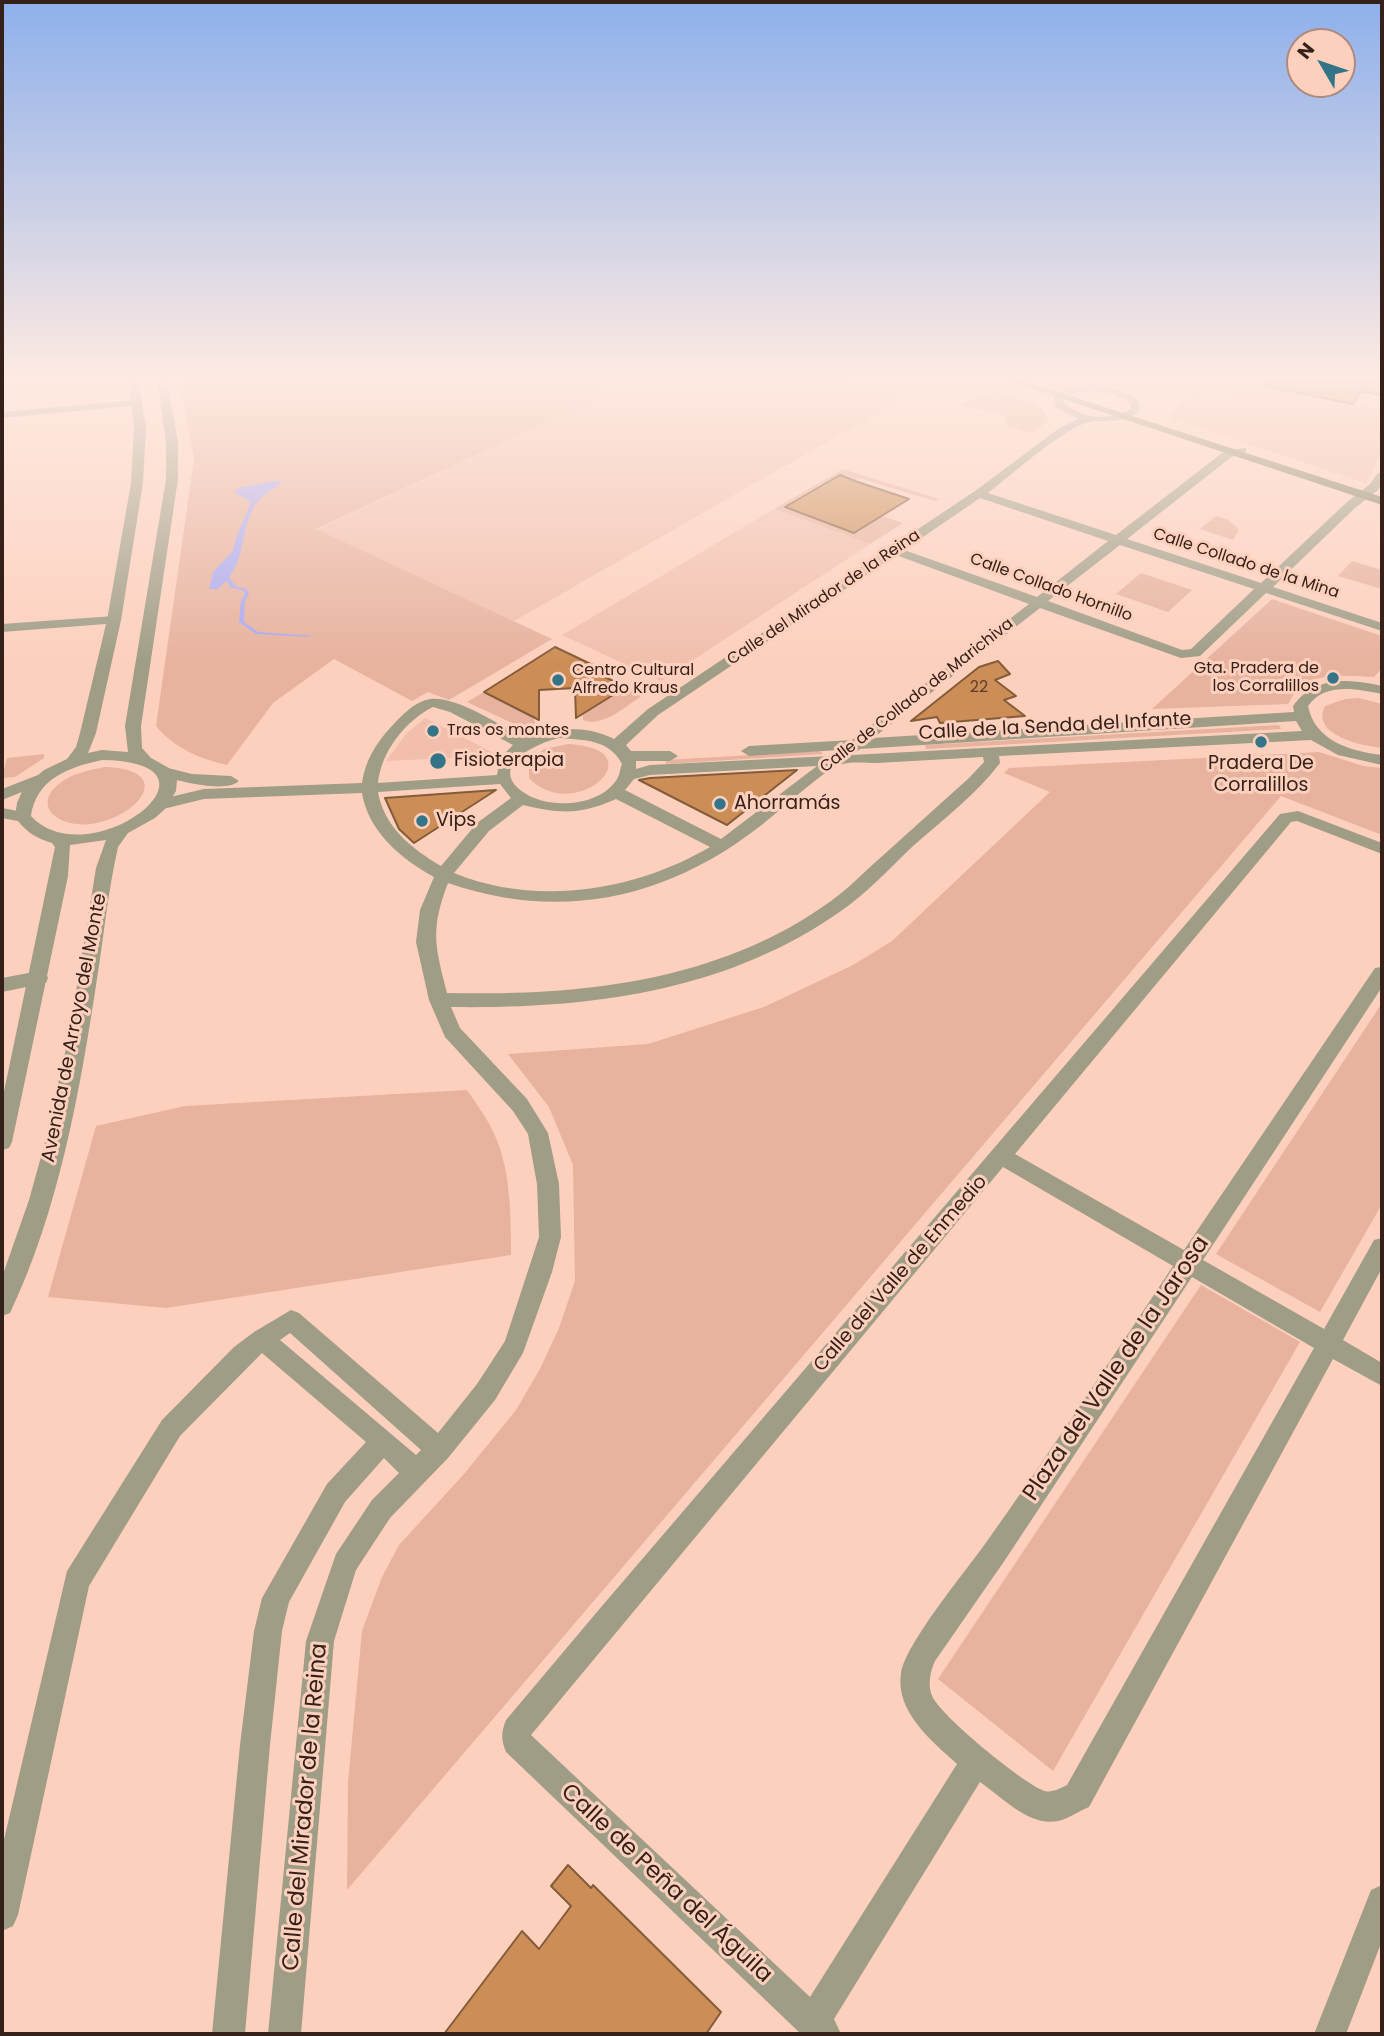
<!DOCTYPE html>
<meta charset="utf-8">
<style>
body{margin:0}
#map{position:relative;width:1384px;height:2036px;overflow:hidden;background:#fdd0be;font-family:Poppins,sans-serif}
canvas{display:block}
.frame{position:absolute;inset:0;border:4px solid #352119;pointer-events:none}
.north{position:absolute;left:1286px;top:28px;width:70px;height:70px;box-sizing:border-box;background:#fdd0be;border:2px solid #ad8a7c;border-radius:50%;rotate:309deg;font-size:19px;font-weight:700;line-height:28px;text-align:center;color:#352119}
.north::after{content:'';display:block;margin:auto;width:24px;height:32px;background:#347488;clip-path:polygon(50% 0,100% 100%,50% 72%,0 100%)}
</style>
<div id="map">
<canvas width="1384" height="2036"></canvas>
<div class="frame"></div>
<div class="north">N</div>
</div>
<script>
const c = document.querySelector('canvas').getContext('2d');
c.lineJoin = 'round';
function paint(path, color) { c.fillStyle = color; c.fill(path, 'evenodd'); }
function trace(path, color, width, dash) { c.strokeStyle = color; c.lineWidth = width; c.lineCap = dash ? 'butt' : 'round'; c.setLineDash(dash || []); c.stroke(path); }
function label(font, color, halo, rows, align = 'center') {
  c.font = font + ' Poppins,sans-serif'; c.lineWidth = 6; c.setLineDash([]); c.textBaseline = 'middle'; c.strokeStyle = halo; c.fillStyle = color; for (const [text, x, y, turn = 0] of rows) {
    c.save(); c.translate(x, y); c.rotate((+turn || 0) * Math.PI / 180); c.textAlign = isNaN(turn) ? turn : align; if (halo) c.strokeText(text, 0, 0); c.fillText(text, 0, 0); c.restore();
  }
}
paint(new Path2D(`
 M 620,379 L 840,379 L 904,398 L 514,621 L 316,530 L 589,403 L 601,389 Z
 M 1237,381 L 1382,410 L 1382,453 L 1366,483 L 1170,418 L 1186,393 L 1232,399 Z
 M 774,509 L 870,544 L 661,681 L 562,635 Z
 M 425,718 L 494,753 L 492,756 L 386,761 L 406,734 Z`), '#f1bfac');
paint(new Path2D(`
 M 179,379 L 618,379 L 600,389 L 589,403 L 316,529 L 552,639 L 449,700 L 428,692 L 412,701 L 334,659 L 273,703 L 227,765 C 200,759 174,748 156,726 L 194,459 Z
 M 995,392 L 1037,403 L 1050,420 L 1031,433 L 1008,426 L 1004,416 L 998,413 L 959,405 L 983,394 Z
 M 843,469 L 939,499 L 935,501 L 858,478 L 855,481 L 840,476 L 786,507 L 854,533 L 882,516 L 903,523 L 870,544 L 774,509 Z
 M 1216,516 L 1229,520 L 1239,530 L 1233,540 L 1200,529 Z
 M 1352,561 L 1382,570 L 1382,589 L 1338,576 Z
 M 1141,573 L 1192,590 L 1168,612 L 1116,594 Z
 M 1272,599 L 1382,636 L 1382,668 L 1374,677 C 1352,676 1321,672 1301,686 C 1295,689 1292,698 1288,704 L 1152,709 Z
 M 626,687 L 643,695 C 627,705 603,728 583,720 L 583,714 Z
 M 484,692 L 533,717 L 536,725 L 525,729 L 467,702 Z
 M 1359,698 L 1382,704 L 1382,748 C 1363,746 1310,735 1325,706 L 1345,699 Z
 M 1279,725 L 1281,729 L 926,749 L 925,745 Z
 M 568,744 C 659,749 575,826 529,778 L 529,762 L 544,749 Z
 M 820,751 L 823,754 L 666,764 L 665,760 Z
 M 1319,752 L 1363,766 L 1382,768 L 1382,835 L 1281,796 L 347,1890 L 348,1783 L 362,1631 L 382,1577 L 399,1545 L 464,1474 L 516,1410 L 540,1369 L 559,1328 L 575,1281 L 573,1165 L 549,1107 L 508,1054 L 648,1044 L 764,1007 L 853,965 L 892,941 L 1050,792 L 1004,773 L 1009,768 Z
 M 44,754 L 44,758 L 15,777 L 2,778 L 7,758 Z
 M 105,767 C 186,770 126,830 76,824 C 50,821 36,801 60,783 C 73,773 90,770 105,767 Z
 M 1382,1003 L 1382,1204 L 1320,1312 L 1216,1254 Z
 M 467,1090 C 475,1102 484,1114 491,1127 C 511,1166 511,1212 511,1255 L 166,1308 L 48,1297 L 96,1126 L 185,1106 Z
 M 1201,1285 L 1300,1342 L 1053,1771 L 938,1679 Z`), '#e7b29e');
paint(new Path2D(`
 M 273,481 L 282,482 C 276,489 266,492 260,499 C 240,520 247,556 229,577 L 235,586 L 247,589 L 249,595 L 245,600 L 244,622 L 258,632 L 312,636 L 309,637 L 256,634 L 239,622 L 241,601 L 245,594 L 243,590 L 231,588 L 226,581 L 218,589 L 209,589 L 213,572 L 233,551 L 236,538 L 251,502 L 235,493 L 238,488 Z`), '#a7aaf3');
const building = new Path2D(`
 M 1265,379 L 1339,381 L 1339,379 L 1370,379 L 1382,381 L 1382,396 L 1361,391 L 1353,404 L 1265,386 Z
 M 840,475 L 855,481 L 909,499 L 854,533 L 785,507 Z
 M 555,647 L 597,667 L 592,671 L 626,687 L 576,718 L 575,688 L 539,690 L 539,720 L 484,692 Z
 M 998,661 L 1010,674 L 995,680 L 1016,696 L 1004,700 L 1025,716 L 940,723 L 937,717 L 911,721 L 979,667 Z
 M 797,770 L 727,825 L 639,780 L 650,778 Z
 M 496,790 L 414,843 L 399,829 L 385,798 Z
 M 568,1865 L 591,1888 L 593,1885 L 721,2012 L 706,2034 L 444,2034 L 522,1931 L 539,1949 L 571,1906 L 551,1886 Z`);
paint(building, '#cc8e56');
trace(building, '#835c39', 2);
paint(new Path2D(`
 M 1094,385 L 1122,390 L 1139,400 L 1140,410 C 1125,425 1109,419 1090,422 C 1066,426 1009,477 988,493 L 1116,535 L 1226,450 L 1246,448 L 1246,452 L 1234,455 L 1127,539 L 1261,583 L 1347,502 L 1370,484 L 1378,473 L 1382,473 L 1382,484 L 1378,490 L 1355,508 L 1273,587 L 1382,623 L 1382,631 L 1266,593 L 1200,656 L 1181,658 L 1040,608 L 873,738 L 1294,712 L 1293,706 C 1314,676 1349,678 1382,686 L 1382,694 C 1357,689 1325,682 1308,706 C 1315,741 1350,751 1382,755 L 1382,765 L 1338,755 L 1311,740 L 999,756 L 1000,763 C 976,795 941,821 912,847 C 889,869 867,893 841,911 C 726,992 589,1009 451,1007 L 460,1028 L 527,1099 L 548,1133 L 559,1184 L 561,1237 L 552,1272 L 523,1353 L 495,1400 L 448,1458 L 390,1518 L 356,1570 L 334,1641 L 301,2034 L 268,2034 L 306,1641 L 336,1554 L 372,1500 L 399,1473 L 384,1458 L 345,1502 L 289,1602 L 282,1631 L 270,1745 L 245,2034 L 212,2034 L 240,1745 L 254,1631 L 262,1598 L 327,1484 L 366,1442 L 262,1353 L 180,1436 L 89,1586 L 18,1915 L 13,1926 L 2,1931 L 2,1848 L 67,1571 L 162,1420 L 234,1347 L 254,1332 L 291,1310 L 299,1313 L 438,1433 L 477,1384 L 505,1341 L 539,1237 L 537,1184 L 528,1134 L 513,1111 L 445,1037 L 429,1000 L 416,942 L 420,910 L 434,877 C 401,859 368,831 362,793 L 204,799 L 159,810 L 151,805 L 153,801 L 204,789 L 362,783 C 365,761 376,743 391,727 C 402,715 414,702 430,699 C 455,695 502,726 524,738 C 552,727 586,725 614,739 L 648,709 L 975,491 L 1058,429 L 1078,419 L 1054,406 L 1054,396 L 1069,387 ZM 1094,391 L 1115,395 L 1130,403 L 1130,409 C 1109,422 1081,418 1064,403 L 1064,398 L 1075,392 ZM 980,498 L 1108,541 L 1037,597 L 904,550 ZM 1120,545 L 1254,589 L 1191,649 L 1182,650 L 1048,601 ZM 896,555 L 1029,604 L 852,740 L 749,746 L 741,751 L 749,756 L 838,750 L 831,756 L 650,765 L 636,769 L 636,761 L 670,761 L 678,756 L 670,751 L 631,751 L 626,745 L 658,715 ZM 433,707 L 450,712 L 513,745 L 500,758 L 497,775 L 378,783 C 381,752 405,721 433,707 ZM 1296,721 L 1302,731 L 852,755 L 860,749 ZM 559,738 C 584,740 609,739 622,764 C 620,768 620,775 617,779 C 600,807 548,810 523,792 C 487,766 537,743 559,738 ZM 983,757 L 984,762 L 969,778 C 939,805 909,832 879,859 C 863,873 848,889 831,901 C 719,982 581,996 447,993 C 435,946 430,930 448,883 C 561,922 666,899 759,827 C 775,815 824,770 839,765 C 850,761 865,763 877,763 C 912,761 948,759 983,757 ZM 817,766 L 721,839 L 625,790 L 634,779 L 650,775 ZM 500,784 L 511,798 L 477,823 L 441,866 C 412,849 384,827 378,792 ZM 616,799 L 710,847 C 635,891 537,907 454,873 L 489,831 L 523,805 C 561,814 580,815 616,799 ZM 290,1333 L 421,1450 L 416,1455 L 280,1340 Z
 M 137,400 L 141,401 L 141,405 L 2,418 L 2,412 Z
 M 114,616 L 121,620 L 119,623 L 2,632 L 2,624 Z
 M 164,767 L 192,774 L 231,776 L 239,781 C 225,794 176,780 158,775 L 156,772 Z
 M 38,775 L 46,780 L 44,783 L 2,800 L 2,789 Z
 M 2,808 L 29,813 L 31,817 L 23,822 L 2,818 Z
 M 1298,811 L 1382,843 L 1382,854 L 1297,821 L 1291,822 L 1015,1154 L 1184,1250 L 1375,968 L 1382,967 L 1382,987 L 1203,1260 L 1324,1329 L 1374,1240 L 1382,1238 L 1382,1268 L 1343,1340 L 1382,1363 L 1382,1386 L 1333,1359 L 1089,1807 C 1079,1811 1068,1819 1058,1821 C 1029,1827 1002,1797 980,1782 L 834,2019 L 841,2034 L 801,2034 L 506,1752 C 501,1740 501,1732 506,1720 L 602,1606 L 1280,814 ZM 1003,1167 L 1173,1266 C 1111,1359 1050,1453 985,1544 C 965,1572 906,1643 901,1673 C 895,1712 932,1741 957,1764 L 810,1997 L 531,1735 ZM 1192,1277 L 1314,1348 L 1067,1785 C 1059,1789 1050,1794 1042,1790 C 1018,1779 945,1719 933,1698 C 927,1686 930,1672 935,1661 L 1005,1560 Z
 M 39,971 L 46,973 L 48,978 L 46,983 L 2,992 L 2,978 Z
 M 1382,1885 L 1382,1941 L 1346,2034 L 1314,2034 L 1371,1890 Z`), '#9f9d86');
paint(new Path2D(`
 M 128,379 L 138,379 L 146,427 L 143,483 L 121,620 L 96,733 L 88,753 L 102,750 L 128,752 L 125,726 L 166,479 L 166,442 L 157,379 L 167,379 L 178,442 L 178,479 L 141,726 L 142,748 L 151,758 L 169,768 L 177,780 L 176,791 L 165,809 L 155,818 L 128,833 L 118,847 C 108,891 104,935 97,979 C 80,1091 59,1210 10,1313 L 2,1316 L 2,1277 L 29,1200 L 44,1146 L 69,1035 L 96,868 L 106,840 L 70,845 L 68,876 L 12,1142 L 9,1148 L 2,1150 L 2,1101 L 55,847 L 52,843 C 35,838 25,831 15,817 L 17,803 L 24,787 L 44,770 L 67,759 L 76,747 L 80,733 L 107,620 L 131,483 L 134,427 ZM 102,760 C 242,762 89,879 31,816 C 36,779 69,767 102,760 Z`), '#9f9d86');
paint(new Path2D(`
 M 1003,379 L 1018,379 L 1382,497 L 1382,505 Z`), '#827e5d');
const sky = c.createLinearGradient(0, 0, 0, 664);
sky.addColorStop(0, '#8eb0ec');
sky.addColorStop(0.57, '#feeae2');
sky.addColorStop(1, '#feeae200');
c.fillStyle = sky;
c.fillRect(0, 0, 1384, 664);
for (const [x, y, r, color] of [
 [1333,678,7,"#347488"],
 [558,680,7,"#347488"],
 [433,731,7,"#347488"],
 [1261,742,7,"#347488"],
 [438,761,9,"#347488"],
 [720,804,7,"#347488"],
 [422,821,7,"#347488"]
]) { const dot = new Path2D(); dot.arc(x, y, r, 0, 2 * Math.PI); c.fillStyle = color; c.fill(dot); trace(dot, '#fdd0be', 2.5); }
label('16px', '#352119', '#fdd0be', [
 ["Calle Collado de la Mina",1246,564,18],
 ["Calle Collado Hornillo",1051,588,20],
 ["Calle del Mirador de la Reina",824,598,-34],
 ["Calle de Collado de Marichiva",917,696,-38]
]);
label('16px', '#352119', '#fdd0be', [
 ["Gta. Pradera de",1319,669,"right"],
 ["los Corralillos",1319,687,"right"],
 ["Centro Cultural",572,671],
 ["Alfredo Kraus",572,689],
 ["Tras os montes",447,731]
], 'left');
label('16px', '#5b3c28', null, [
 ["22",979,688]
]);
label('19px', '#352119', '#fdd0be', [
 ["Calle de la Senda del Infante",1055,727,-3],
 ["Avenida de Arroyo del Monte",75,1028,-79],
 ["Calle del Valle de Enmedio",901,1274,-49]
]);
label('19px', '#352119', '#fdd0be', [
 ["Fisioterapia",454,761],
 ["Pradera De",1261,764,"center"],
 ["Corralillos",1261,786,"center"],
 ["Ahorramás",734,804],
 ["Vips",436,821]
], 'left');
label('23px', '#352119', '#fdd0be', [
 ["Plaza del Valle de la Jarosa",1117,1369,-56],
 ["Calle del Mirador de la Reina",306,1807,-85],
 ["Calle de Peña del Águila",666,1884,43]
]);
</script>
